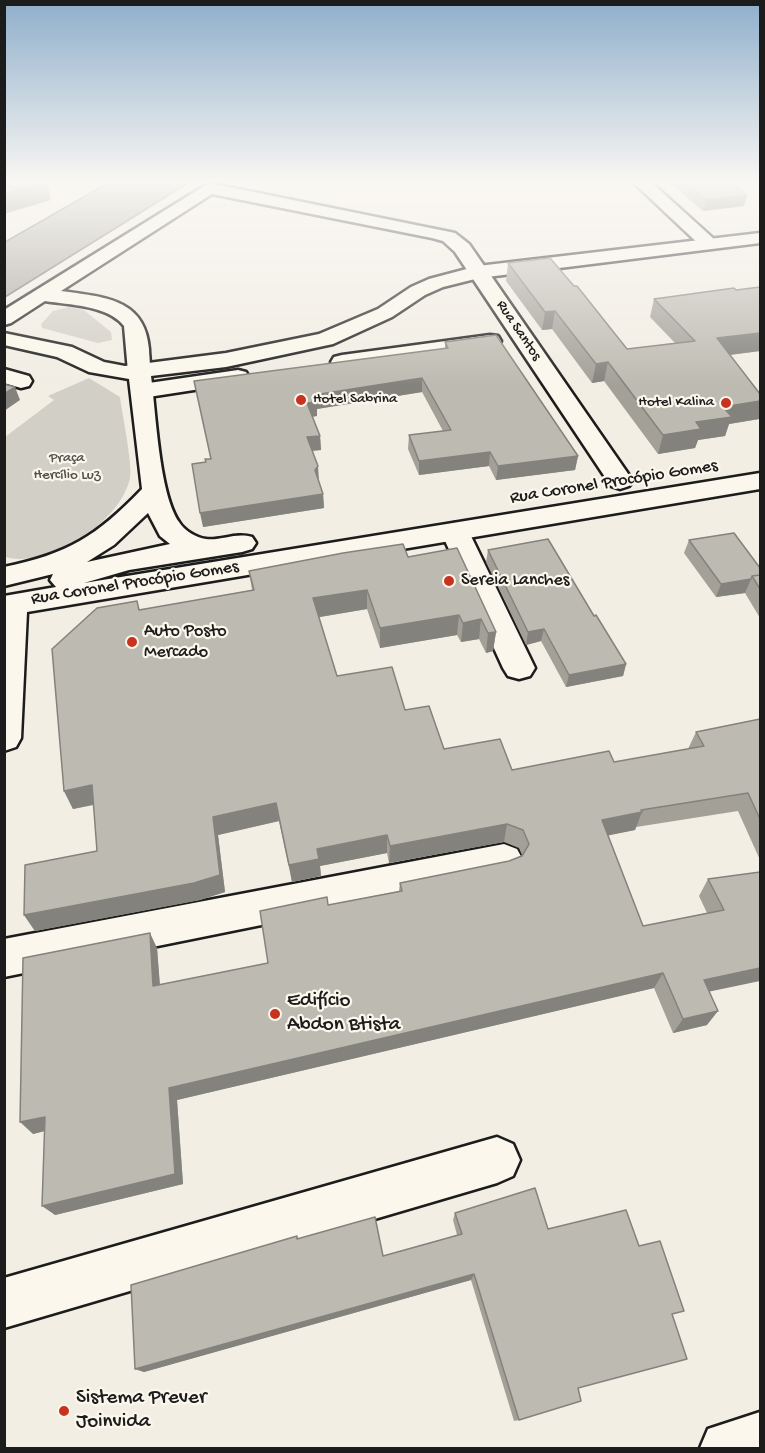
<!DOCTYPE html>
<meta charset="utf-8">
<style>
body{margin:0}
#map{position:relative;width:765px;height:1453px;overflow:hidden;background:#f2eee4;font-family:"Gochi Hand",sans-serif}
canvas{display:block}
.frame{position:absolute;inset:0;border:6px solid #1c1c1c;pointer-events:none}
</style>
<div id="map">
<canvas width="765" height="1453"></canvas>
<div class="frame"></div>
</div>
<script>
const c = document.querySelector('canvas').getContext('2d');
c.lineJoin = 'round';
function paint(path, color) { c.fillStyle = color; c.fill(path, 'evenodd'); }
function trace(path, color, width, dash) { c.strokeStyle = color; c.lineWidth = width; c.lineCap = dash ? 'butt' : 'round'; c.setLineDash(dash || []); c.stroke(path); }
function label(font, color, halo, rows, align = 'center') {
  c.font = font + ' "Gochi Hand",sans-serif'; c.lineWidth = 4.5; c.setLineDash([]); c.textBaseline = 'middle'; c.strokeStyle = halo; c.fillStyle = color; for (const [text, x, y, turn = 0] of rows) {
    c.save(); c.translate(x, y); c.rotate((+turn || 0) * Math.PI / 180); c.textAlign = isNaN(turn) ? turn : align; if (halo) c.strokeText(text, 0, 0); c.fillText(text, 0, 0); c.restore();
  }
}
paint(new Path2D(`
 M 69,307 L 84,310 L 111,332 L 112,340 L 98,343 L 42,328 L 41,324 L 53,311 Z
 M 89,378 L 120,397 C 122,413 133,466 130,478 C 121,522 48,569 5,557 L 5,437 L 54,400 L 48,396 Z`), '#d2cfc6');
const water = new Path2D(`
 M 108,183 L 188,183 L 5,297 L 5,242 Z`);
paint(water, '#a9a6a0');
trace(water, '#716f6b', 1.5);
const minor = new Path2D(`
 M 209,183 L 455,233 L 469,244 L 633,481 L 629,486 L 620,489 L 611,486 L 455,252 L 443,241 L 432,238 L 212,194 L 61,291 C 103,297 145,298 149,349 C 149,358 152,369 147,377 L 139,379 L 131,377 L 128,372 L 124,326 C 108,305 69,305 45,301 L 11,323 L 4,325 L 4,310 Z
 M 634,183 L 652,183 L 715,240 L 718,244 L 715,248 L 703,248 Z
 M 490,335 L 498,336 L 501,341 L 498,346 L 342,369 L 334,367 L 331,362 L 334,357 L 342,355 Z
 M 4,369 L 29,376 L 32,381 L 29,386 L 21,388 L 4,383 Z
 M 238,370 L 246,372 L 249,377 L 246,382 L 142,398 L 134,396 L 131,391 L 134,386 L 142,384 Z
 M 455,523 L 465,526 L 469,532 L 535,668 L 530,676 L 519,679 L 508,676 L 503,668 L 441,532 L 445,526 Z
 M 504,844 L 517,849 L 523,860 L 517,871 L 504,876 L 4,977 L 4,939 Z
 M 497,1137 L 513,1144 L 520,1160 L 513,1176 L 497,1183 L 4,1328 L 4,1278 Z
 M 760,1412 L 760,1448 L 700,1448 L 708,1429 Z`);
const major = new Path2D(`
 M 760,233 L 760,243 L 479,278 L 443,287 L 425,295 L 392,317 L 333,344 L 226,367 L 151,376 C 156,413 159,493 179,522 C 184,530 196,538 206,539 C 221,541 236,532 252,537 L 256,543 L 252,549 L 242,552 L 129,570 L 84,583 L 760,473 L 760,489 L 27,612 L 21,738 L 16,747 L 4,751 L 4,596 L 56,587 L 50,580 L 53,574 L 4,586 L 4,567 C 68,554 97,536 142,489 L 129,379 L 89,372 L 57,357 L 4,345 L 4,333 L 72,347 L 104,362 L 125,366 L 226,353 L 319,334 L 378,309 L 411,287 L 429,279 L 478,266 ZM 148,513 L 160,536 L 170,544 L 87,562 L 114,545 Z`);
trace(minor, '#1c1c1c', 5);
trace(major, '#1c1c1c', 5);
paint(minor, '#fbf7ec');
paint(major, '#fbf7ec');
paint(new Path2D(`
 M 670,183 L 732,183 L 744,206 L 703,211 Z
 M 508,263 L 627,349 L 675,343 L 650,317 L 654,299 L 760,351 L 730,355 L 759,419 L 729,424 L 725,436 L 698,440 L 695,448 L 658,454 L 604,381 L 592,383 L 552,329 L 542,330 L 506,281 Z
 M 445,342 L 578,456 L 575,470 L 496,480 L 489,466 L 419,475 L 408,449 L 409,435 L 443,431 L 422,392 L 317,409 L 317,416 L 312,417 L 320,436 L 321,450 L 312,451 L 318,481 L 323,494 L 324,508 L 203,527 L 206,462 L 210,459 L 445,348 Z
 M 689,540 L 760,568 L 760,618 L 745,593 L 716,597 L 684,553 Z
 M 488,550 L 594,616 L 626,664 L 623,676 L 566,687 L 541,641 L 526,645 L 486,562 Z
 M 408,557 L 496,632 L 493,651 L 486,653 L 479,639 L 461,642 L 457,635 L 380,648 L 367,609 L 319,617 L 337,676 L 405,710 L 444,749 L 512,770 L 614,762 L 688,749 L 696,732 L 760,719 L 760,860 L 738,811 L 636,827 L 635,830 L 608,835 L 643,926 L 707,913 L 699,896 L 708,879 L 760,872 L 709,992 L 707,1025 L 673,1033 L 654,988 L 177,1100 L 183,1184 L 55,1215 L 44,1131 L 33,1134 L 157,948 L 160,985 L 268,963 L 328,905 L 399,891 L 400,883 L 509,861 L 522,855 L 519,848 L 504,842 L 389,863 L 387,853 L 320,866 L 321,876 L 292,882 L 279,821 L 218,835 L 225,892 L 200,900 L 35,931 L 24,915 L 97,851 L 94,805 L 73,809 L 64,791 L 140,610 L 252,590 L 249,571 Z
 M 455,1213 L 639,1246 L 672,1316 L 578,1388 L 519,1420 L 514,1421 L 471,1280 L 144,1372 L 135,1369 L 297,1236 L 298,1238 L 383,1256 L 457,1235 L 453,1220 Z`), '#a3a098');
paint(new Path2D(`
 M 40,183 L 47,183 L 51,200 L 4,214 L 4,194 Z
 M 747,195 L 744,206 L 703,211 L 706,200 Z
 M 555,311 L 552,329 L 542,330 L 545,312 Z
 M 760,333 L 760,351 L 712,357 L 717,338 Z
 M 608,362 L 604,381 L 592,383 L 596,364 Z
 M 422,378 L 422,392 L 317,409 L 317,416 L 308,417 L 307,403 L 314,395 Z
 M 15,387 L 20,400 L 4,411 L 4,394 Z
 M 760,401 L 760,415 L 759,419 L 729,424 L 725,436 L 698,440 L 695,448 L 658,454 L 663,435 L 696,422 L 723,407 Z
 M 320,436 L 321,450 L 308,451 L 307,437 Z
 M 490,452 L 489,466 L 419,475 L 419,461 Z
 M 578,456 L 575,470 L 496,480 L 498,466 Z
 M 318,466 L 319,481 L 315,470 Z
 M 323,494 L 324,508 L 203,527 L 200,513 Z
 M 751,579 L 745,593 L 716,597 L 721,584 Z
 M 367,590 L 367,609 L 314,618 L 313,598 Z
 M 459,615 L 457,635 L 380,648 L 380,628 Z
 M 481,619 L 479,639 L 461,642 L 463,623 Z
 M 544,629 L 541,641 L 526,645 L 528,632 Z
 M 496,632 L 493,651 L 486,653 L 488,633 Z
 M 626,664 L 623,676 L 566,687 L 569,675 Z
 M 92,785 L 100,803 L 73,809 L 64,791 Z
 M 276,803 L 279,821 L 218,835 L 225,892 L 200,900 L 35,931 L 24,915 L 213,817 Z
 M 642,812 L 635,830 L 596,838 L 602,820 Z
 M 507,824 L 504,842 L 389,863 L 390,846 Z
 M 387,835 L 387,853 L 320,866 L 321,876 L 292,882 L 289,865 L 317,849 Z
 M 150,933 L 157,948 L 161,1001 L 153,986 Z
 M 760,968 L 760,981 L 693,995 L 704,980 Z
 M 663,973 L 654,988 L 177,1100 L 183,1184 L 55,1215 L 42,1206 L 169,1088 Z
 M 718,1011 L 707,1025 L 673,1033 L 683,1019 Z
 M 45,1117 L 57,1128 L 33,1134 L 20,1122 Z
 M 474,1274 L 471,1280 L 144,1372 L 135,1369 Z`), '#84827c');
const building = new Path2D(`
 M 4,183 L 40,183 L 4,194 Z
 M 686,183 L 732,183 L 747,195 L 706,200 Z
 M 550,258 L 574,286 L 577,286 L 627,349 L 695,341 L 654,299 L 734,288 L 736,290 L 760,287 L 760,333 L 717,338 L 760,394 L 760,401 L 723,407 L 732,417 L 696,422 L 701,429 L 663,435 L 608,362 L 596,364 L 555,311 L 545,312 L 508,263 Z
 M 496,335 L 578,456 L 498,466 L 490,452 L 419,461 L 409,435 L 451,430 L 422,378 L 314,395 L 316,402 L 307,403 L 320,436 L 307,437 L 318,466 L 315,470 L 323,494 L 200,513 L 192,464 L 206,462 L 205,459 L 211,459 L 194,381 L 448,348 L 445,342 Z
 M 4,384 L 15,387 L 4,394 Z
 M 734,533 L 760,568 L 760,575 L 752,576 L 751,579 L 721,584 L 689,540 Z
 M 548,539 L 594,616 L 596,615 L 626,664 L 569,675 L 544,629 L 528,632 L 488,550 Z
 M 403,544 L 408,557 L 457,548 L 496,632 L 488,633 L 481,619 L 463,623 L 459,615 L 380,628 L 367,590 L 313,598 L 337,676 L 392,667 L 405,710 L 429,706 L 444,749 L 500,739 L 512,770 L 609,751 L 614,762 L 704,746 L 696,732 L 760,719 L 760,819 L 748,793 L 641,810 L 642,812 L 602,820 L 643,926 L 724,910 L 708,879 L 760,872 L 760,968 L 704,980 L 718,1011 L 683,1019 L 663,973 L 169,1088 L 175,1174 L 42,1206 L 45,1117 L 20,1122 L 23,958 L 150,933 L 153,986 L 268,963 L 260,911 L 327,897 L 328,905 L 402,891 L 400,883 L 509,861 L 522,856 L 529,844 L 523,830 L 507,824 L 390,846 L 387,835 L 317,849 L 319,859 L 289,865 L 276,803 L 213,817 L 220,875 L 194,883 L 24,915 L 25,865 L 97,851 L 92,785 L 64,791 L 52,649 L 97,608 L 137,601 L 139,610 L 254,590 L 249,571 L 343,553 Z
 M 760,575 L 760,589 L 752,576 Z
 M 535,1188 L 548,1229 L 626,1210 L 639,1246 L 660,1241 L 684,1311 L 672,1314 L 687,1359 L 578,1388 L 581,1401 L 519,1420 L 474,1274 L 135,1369 L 131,1285 L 297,1236 L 297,1239 L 375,1217 L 383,1256 L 462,1234 L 455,1213 Z`);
paint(building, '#bdbab1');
trace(building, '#84827c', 1.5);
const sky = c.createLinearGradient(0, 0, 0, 386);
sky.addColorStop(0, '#8faecb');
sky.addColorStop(0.47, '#f9f7f3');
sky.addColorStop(1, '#f9f7f300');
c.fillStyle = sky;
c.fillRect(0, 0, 765, 386);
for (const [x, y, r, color] of [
 [301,400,6,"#c8321e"],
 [726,403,6,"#c8321e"],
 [449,581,6,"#c8321e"],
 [132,642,6,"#c8321e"],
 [275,1014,6,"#c8321e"],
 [64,1411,6,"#c8321e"]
]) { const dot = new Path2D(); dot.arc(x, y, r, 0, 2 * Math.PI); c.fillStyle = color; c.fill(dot); trace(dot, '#fbf7ec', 2); }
label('15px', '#1c1c1c', '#fbf7ec', [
 ["Rua Santos",518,331,56]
]);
label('15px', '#1c1c1c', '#fbf7ec', [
 ["Hotel Sabrina",313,400],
 ["Hotel Kalina",714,403,"right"]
], 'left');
label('15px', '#53524f', '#fbf7ec', [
 ["Praça",67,459],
 ["Hercílio Luz",67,476]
]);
label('18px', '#1c1c1c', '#fbf7ec', [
 ["Rua Coronel Procópio Gomes",614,483,-9],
 ["Rua Coronel Procópio Gomes",135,584,-9]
]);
label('18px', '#1c1c1c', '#fbf7ec', [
 ["Sereia Lanches",461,581],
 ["Auto Posto",144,632],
 ["Mercado",144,653]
], 'left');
label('21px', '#1c1c1c', '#fbf7ec', [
 ["Edifício",287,1002],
 ["Abdon Btista",287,1026],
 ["Sistema Prever",76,1399],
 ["Joinvida",76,1423]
], 'left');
</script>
